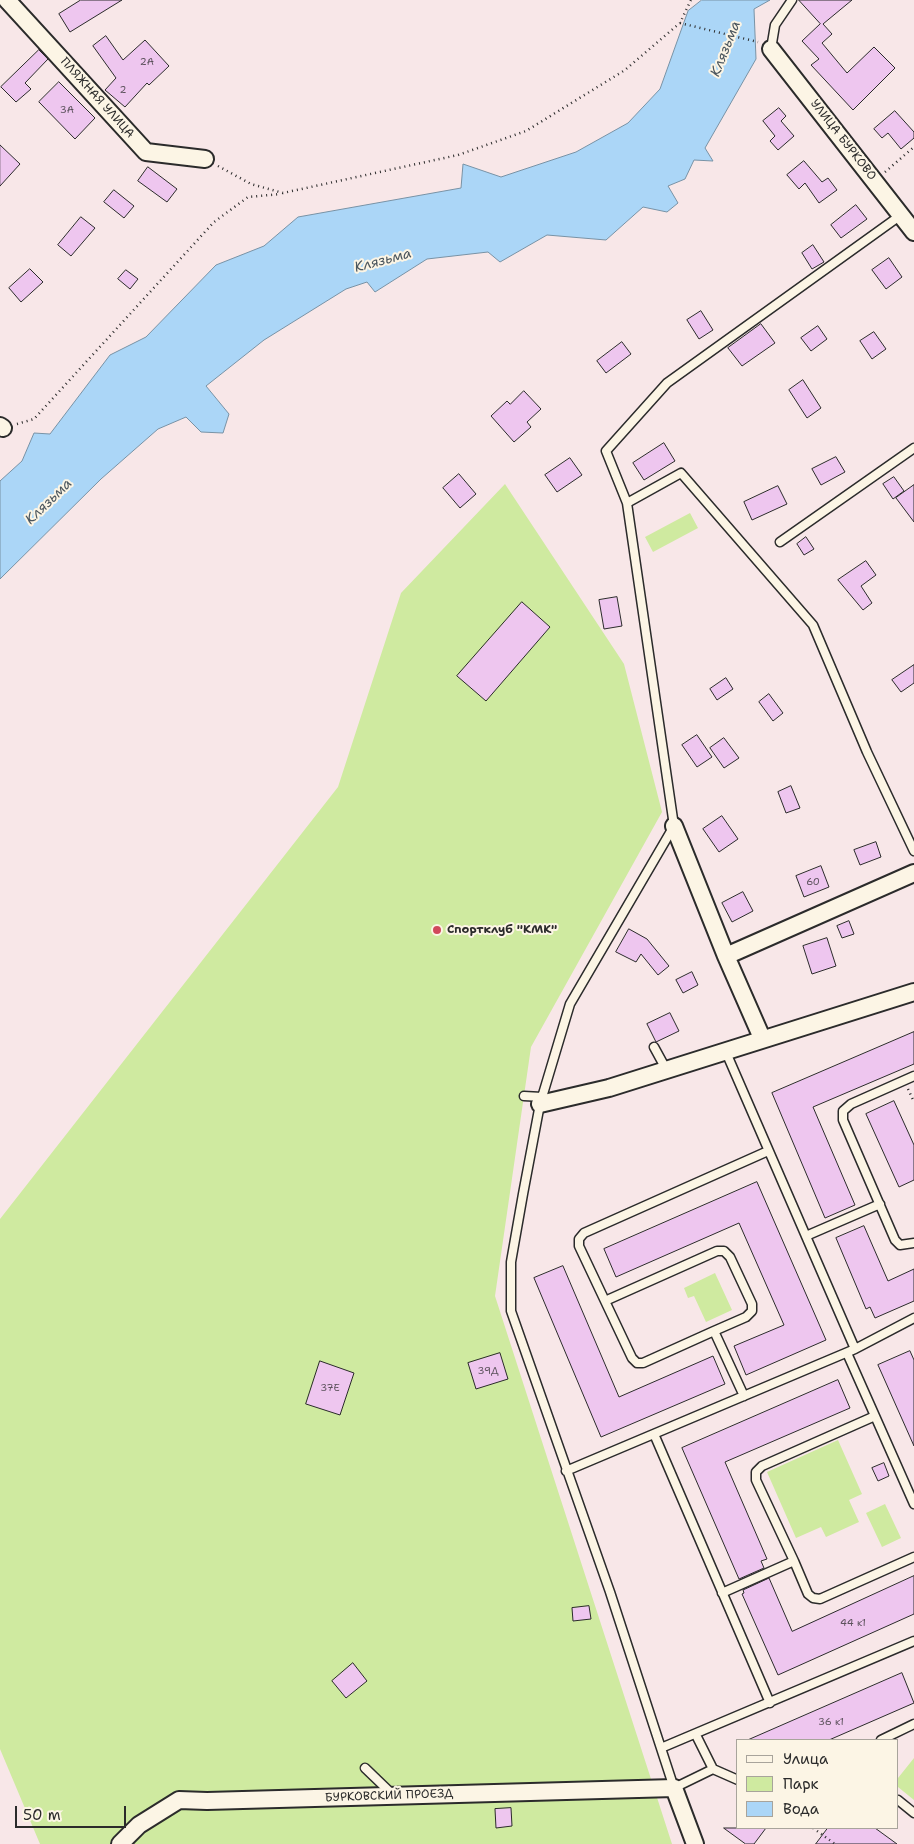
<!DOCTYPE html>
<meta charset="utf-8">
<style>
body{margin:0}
#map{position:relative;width:914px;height:1844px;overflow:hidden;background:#f8e7e8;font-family:"Shantell Sans",sans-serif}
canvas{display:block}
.legend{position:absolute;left:736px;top:1739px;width:162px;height:90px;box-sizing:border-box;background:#fcf5e5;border:1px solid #a8a49b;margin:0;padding:6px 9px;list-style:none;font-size:15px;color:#2b2b2b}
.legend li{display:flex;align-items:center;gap:10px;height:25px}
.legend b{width:25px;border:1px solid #a8a49b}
.scale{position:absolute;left:15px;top:1806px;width:111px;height:22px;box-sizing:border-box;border:2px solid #2b2b2b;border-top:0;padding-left:6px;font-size:15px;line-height:18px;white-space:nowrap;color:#2b2b2b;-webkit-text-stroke:4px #fcf5e5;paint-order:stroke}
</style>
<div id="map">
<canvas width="914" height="1844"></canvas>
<ul class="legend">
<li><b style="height:6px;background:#fcf5e5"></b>Улица</li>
<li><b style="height:14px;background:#cfeaa0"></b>Парк</li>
<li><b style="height:14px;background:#abd6f7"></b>Вода</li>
</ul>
<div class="scale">50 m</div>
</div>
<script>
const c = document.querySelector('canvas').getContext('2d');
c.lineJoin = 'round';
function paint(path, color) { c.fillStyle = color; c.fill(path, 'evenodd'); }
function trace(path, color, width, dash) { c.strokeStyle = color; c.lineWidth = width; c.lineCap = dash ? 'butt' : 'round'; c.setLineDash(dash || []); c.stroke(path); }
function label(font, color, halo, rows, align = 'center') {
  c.font = font + ' "Shantell Sans",sans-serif'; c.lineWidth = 4; c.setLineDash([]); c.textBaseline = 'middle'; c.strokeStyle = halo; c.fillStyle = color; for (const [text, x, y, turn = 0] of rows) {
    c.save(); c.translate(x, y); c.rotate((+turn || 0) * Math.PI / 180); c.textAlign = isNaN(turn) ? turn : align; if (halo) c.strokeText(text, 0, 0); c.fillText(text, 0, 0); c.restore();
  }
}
paint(new Path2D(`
 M 505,484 L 624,664 L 662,812 L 531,1047 L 495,1296 L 672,1844 L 40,1844 L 0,1749 L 0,1219 L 338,787 L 401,593 Z
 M 690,513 L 698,528 L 653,552 L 645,537 Z
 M 715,1273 L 732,1310 L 706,1322 L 694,1296 L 688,1298 L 684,1288 Z
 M 838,1440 L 862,1494 L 849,1500 L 859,1522 L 826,1537 L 821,1527 L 796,1538 L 767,1472 Z
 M 885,1504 L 901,1538 L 882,1547 L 866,1513 Z
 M 914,1758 L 914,1800 L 898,1787 L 898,1778 Z`), '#cfeaa0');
const water = new Path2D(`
 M 702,0 L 770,0 L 754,9 L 756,59 L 705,148 L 713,161 L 694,160 L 685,179 L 668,186 L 678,203 L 667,212 L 643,207 L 606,240 L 547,235 L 500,262 L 488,252 L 427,259 L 375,292 L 367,282 L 346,289 L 264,340 L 206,386 L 229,414 L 223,433 L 201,432 L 186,417 L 158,429 L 101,479 L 0,579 L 0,481 L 22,461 L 34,433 L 50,434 L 110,355 L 146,337 L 216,265 L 264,246 L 298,217 L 461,188 L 463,164 L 501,177 L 576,152 L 628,123 L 660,89 L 688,11 Z`);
paint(water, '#abd6f7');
trace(water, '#7892a5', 1);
const building = new Path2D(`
 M 81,0 L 122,0 L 70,32 L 59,14 Z
 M 799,0 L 852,0 L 823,24 L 832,34 L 822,43 L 847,73 L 874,47 L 895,68 L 853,110 L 811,65 L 819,59 L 802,41 L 820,24 Z
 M 106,36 L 123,60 L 145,40 L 169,66 L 149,85 L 147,83 L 125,107 L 105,90 L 116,78 L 93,46 Z
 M 39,50 L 48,59 L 25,83 L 31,89 L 16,102 L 1,87 Z
 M 59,82 L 95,118 L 75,139 L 39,102 Z
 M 779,108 L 786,116 L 781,121 L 794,136 L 778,150 L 770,141 L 775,136 L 763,121 Z
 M 895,111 L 914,132 L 914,138 L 901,149 L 888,133 L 882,138 L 874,129 Z
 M 0,145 L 20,164 L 0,186 Z
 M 804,161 L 822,182 L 828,178 L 837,190 L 819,203 L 805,183 L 799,189 L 787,175 Z
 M 148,167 L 177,189 L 167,202 L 138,181 Z
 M 114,190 L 134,206 L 124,218 L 104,202 Z
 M 856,205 L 867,219 L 841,238 L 831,225 Z
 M 81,217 L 95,228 L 71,256 L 58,245 Z
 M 813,245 L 824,262 L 812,269 L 802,253 Z
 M 889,258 L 902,277 L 886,289 L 872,270 Z
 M 30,269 L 43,282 L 21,302 L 9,288 Z
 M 126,270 L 138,279 L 130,289 L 118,279 Z
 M 701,311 L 713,330 L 699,339 L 687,320 Z
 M 761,324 L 775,343 L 742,366 L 728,348 Z
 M 818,326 L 827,339 L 811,351 L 801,338 Z
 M 874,332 L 886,349 L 872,359 L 860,341 Z
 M 622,342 L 631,354 L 606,373 L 597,361 Z
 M 803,380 L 821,408 L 807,418 L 789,390 Z
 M 524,391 L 541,409 L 527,422 L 531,427 L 514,442 L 491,416 L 507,401 L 510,404 Z
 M 664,443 L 675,461 L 644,480 L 633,463 Z
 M 836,457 L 845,472 L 821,485 L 812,469 Z
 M 570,458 L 582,475 L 557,492 L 545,475 Z
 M 459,474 L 476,494 L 460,508 L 443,488 Z
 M 894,477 L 904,491 L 893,499 L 883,484 Z
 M 914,485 L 914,522 L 896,498 Z
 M 778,486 L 787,504 L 752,520 L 744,502 Z
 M 806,537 L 814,549 L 804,555 L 797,544 Z
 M 866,561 L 876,575 L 861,586 L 872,603 L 863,610 L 838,580 Z
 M 617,597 L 622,626 L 604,629 L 599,600 Z
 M 522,602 L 550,627 L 486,701 L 457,676 Z
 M 914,665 L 914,683 L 901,692 L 892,680 Z
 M 726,678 L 733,689 L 717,700 L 710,689 Z
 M 769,694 L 783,713 L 773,721 L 759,702 Z
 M 697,735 L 712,757 L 697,767 L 682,745 Z
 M 724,738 L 739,758 L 724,768 L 710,748 Z
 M 791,786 L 800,808 L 786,813 L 778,792 Z
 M 722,816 L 738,839 L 719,852 L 703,829 Z
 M 876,842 L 881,857 L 860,865 L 854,850 Z
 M 821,866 L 829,887 L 804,897 L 796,876 Z
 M 743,892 L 753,911 L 732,922 L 722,903 Z
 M 849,921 L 854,934 L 842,938 L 837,926 Z
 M 629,929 L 647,939 L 669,966 L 658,975 L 641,954 L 636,962 L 616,952 Z
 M 827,938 L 836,966 L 812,974 L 803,946 Z
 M 692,972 L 698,985 L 683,993 L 676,980 Z
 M 670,1013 L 679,1031 L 656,1042 L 647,1024 Z
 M 914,1032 L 914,1064 L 813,1107 L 855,1205 L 825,1218 L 772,1093 Z
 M 894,1101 L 914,1145 L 914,1180 L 899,1187 L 866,1114 Z
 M 757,1182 L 826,1340 L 746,1375 L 734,1346 L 784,1325 L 739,1223 L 616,1277 L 604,1249 Z
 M 864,1226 L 888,1281 L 914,1269 L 914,1301 L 875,1318 L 870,1307 L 866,1309 L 836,1238 Z
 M 563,1266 L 619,1397 L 713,1356 L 725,1384 L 601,1437 L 534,1278 Z
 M 910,1351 L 914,1360 L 914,1446 L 878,1365 Z
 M 500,1353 L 508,1379 L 476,1389 L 468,1363 Z
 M 320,1361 L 354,1373 L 340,1415 L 306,1404 Z
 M 838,1380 L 850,1408 L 725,1462 L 767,1559 L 761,1561 L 764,1568 L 739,1579 L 682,1448 Z
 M 884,1463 L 889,1476 L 878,1481 L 872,1468 Z
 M 914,1576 L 914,1614 L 778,1675 L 742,1594 L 744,1593 L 743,1590 L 769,1578 L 792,1631 Z
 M 589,1606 L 591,1619 L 573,1621 L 572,1608 Z
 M 353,1663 L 367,1681 L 346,1698 L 332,1681 Z
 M 902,1673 L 914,1703 L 829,1740 L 748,1740 Z
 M 511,1808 L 512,1826 L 496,1828 L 495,1809 Z
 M 724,1828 L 766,1828 L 754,1844 L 746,1844 Z
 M 828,1828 L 875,1828 L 897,1844 L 816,1844 Z`);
paint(building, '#eec6ef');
trace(building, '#2b2b2b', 1);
const service = new Path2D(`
 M 771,49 L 775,25 L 792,0
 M 627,503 L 681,473 L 813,625 L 867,752 L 914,851
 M 780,542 L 914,448
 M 654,1047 L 666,1069
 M 725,1050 L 855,1349
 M 914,1076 L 851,1104 L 843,1111 L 843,1120 L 895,1240 L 900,1245 L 914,1243
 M 524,1096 L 542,1097
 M 806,1236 L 880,1204
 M 605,1301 L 579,1246 L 579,1239 L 584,1233 L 768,1151
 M 714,1331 L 643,1363 L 637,1363 L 632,1358 L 605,1301 L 717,1251 L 724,1251 L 730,1257 L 752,1304 L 752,1311 L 746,1317 L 714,1331 L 744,1396
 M 847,1353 L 875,1416
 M 654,1434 L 770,1703
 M 566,1471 L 855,1349 L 914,1318
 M 794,1561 L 808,1594 L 813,1598 L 820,1599 L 914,1557
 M 722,1593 L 794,1561 L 756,1480 L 756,1472 L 762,1466 L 875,1416 L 914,1504
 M 696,1735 L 713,1769 L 674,1788 L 610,1592 L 511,1311 L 511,1262 L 523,1194 L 540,1104 L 570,1004 L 674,826 L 627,503 L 606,451 L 667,383 L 901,215
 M 881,1740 L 914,1724
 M 661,1748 L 914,1641
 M 365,1768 L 392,1794
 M 713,1769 L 738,1780
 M 898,1800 L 914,1813`);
const minor = new Path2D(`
 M 7,0 L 146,152 L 205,159
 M 771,49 L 914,232
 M 0,426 L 3,428
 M 674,826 L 726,956 L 762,1038
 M 726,956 L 914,873
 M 540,1104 L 609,1088 L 914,992
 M 120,1844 L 139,1825 L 179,1800 L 207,1801 L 674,1788 L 695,1844`);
trace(service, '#2b2b2b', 11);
trace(minor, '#2b2b2b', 20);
trace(new Path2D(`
 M 680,23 L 758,42
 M 218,166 L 251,184 L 283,193 L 458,155 L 526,131 L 625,70 L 680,23 L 691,0
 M 885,172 L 914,147
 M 17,424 L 34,419 L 214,222 L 248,197 L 281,194
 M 908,1089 L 914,1102
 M 813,1828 L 835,1844`), '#2b2b2b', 2.5, [1, 4]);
trace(service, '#fcf5e5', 8);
trace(minor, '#fcf5e5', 16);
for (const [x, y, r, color] of [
 [437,930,5,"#d1495b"]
]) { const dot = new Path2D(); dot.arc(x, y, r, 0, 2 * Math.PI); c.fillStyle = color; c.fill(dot); trace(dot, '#fcf5e5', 2); }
label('10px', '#5c525c', null, [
 ["2А",147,62],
 ["2",123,90],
 ["3А",67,110],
 ["60",813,882],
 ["39Д",488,1371],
 ["37Е",330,1388],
 ["44 к1",853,1623],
 ["36 к1",831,1722]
]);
label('12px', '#2b2b2b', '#fcf5e5', [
 ["ПЛЯЖНАЯ УЛИЦА",97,98,48],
 ["УЛИЦА БУРКОВО",843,140,52],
 ["БУРКОВСКИЙ ПРОЕЗД",389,1796,-2]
]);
label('bold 12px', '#2b2b2b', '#fcf5e5', [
 ["Спортклуб \"КМК\"",447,930]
], 'left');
label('italic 14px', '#4b565e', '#fcf5e5', [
 ["Клязьма",726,49,-68],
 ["Клязьма",383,261,-15],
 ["Клязьма",49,502,-44]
]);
</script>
